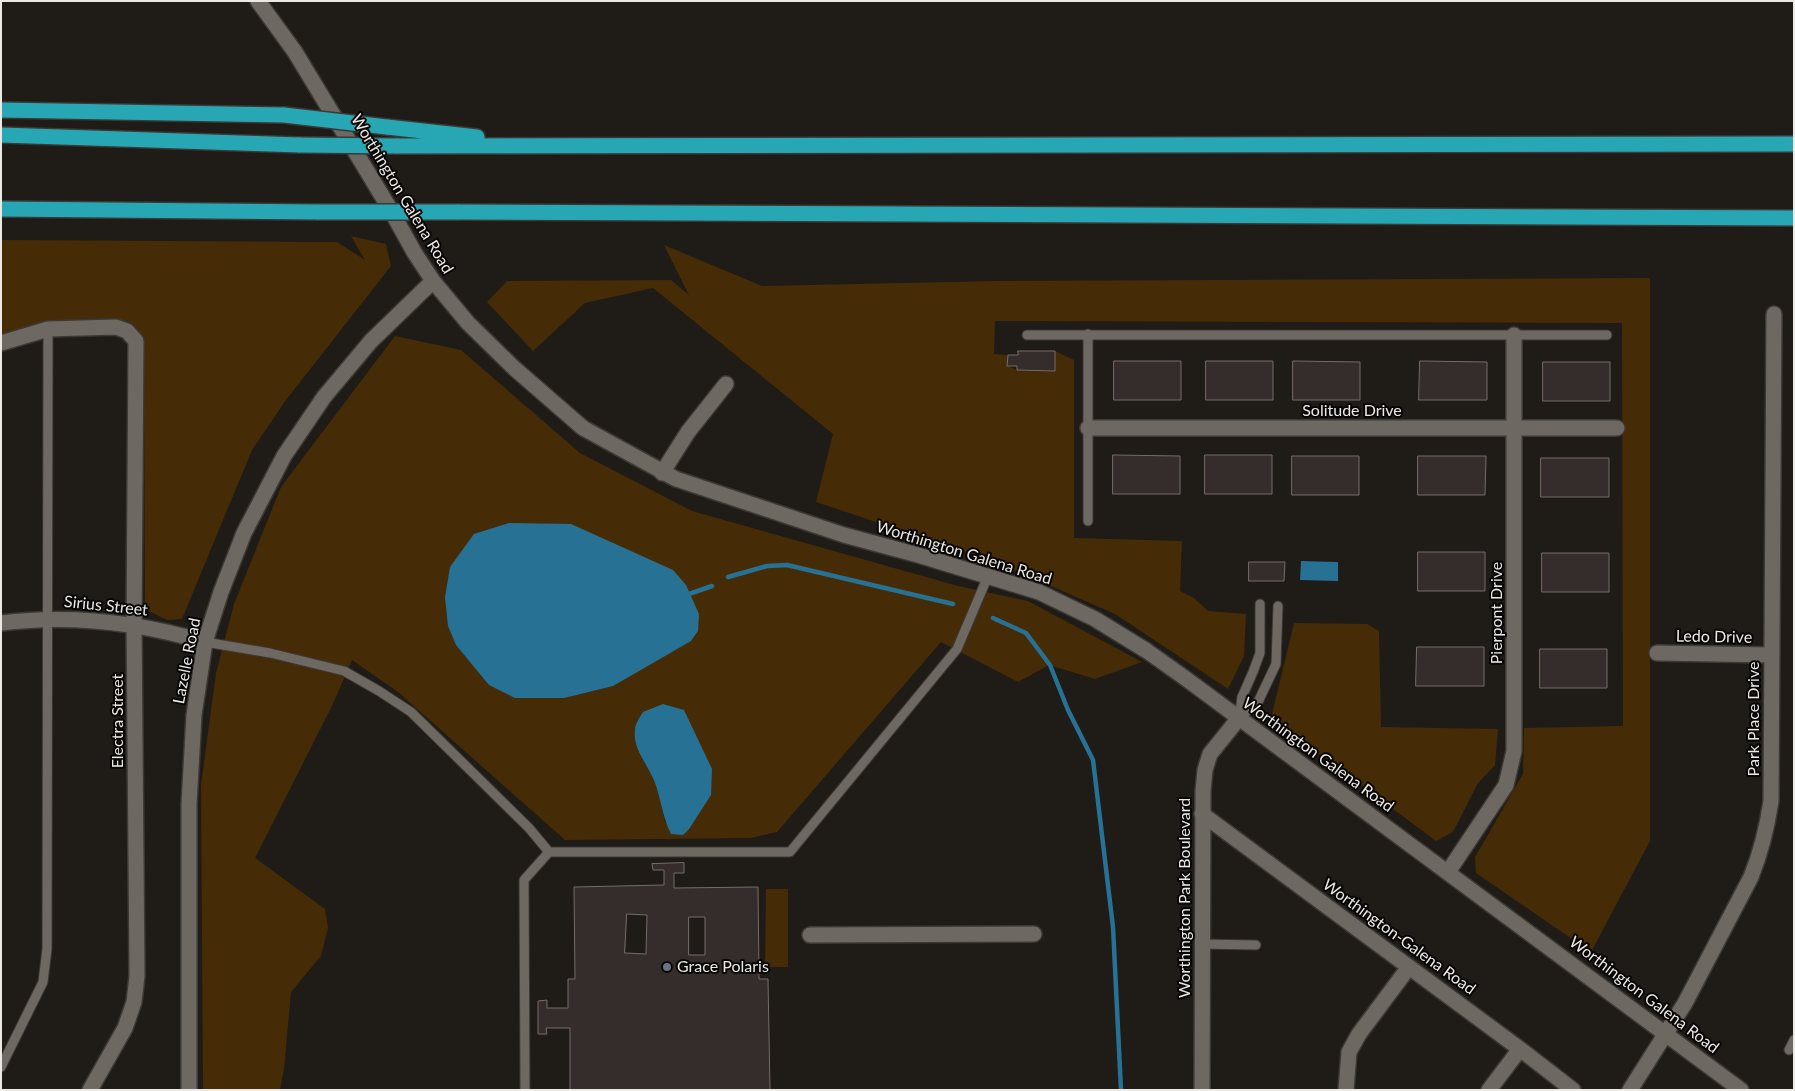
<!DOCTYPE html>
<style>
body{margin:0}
#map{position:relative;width:1795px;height:1091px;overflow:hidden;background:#1f1b16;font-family:Lato,sans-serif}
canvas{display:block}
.frame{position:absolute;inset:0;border:2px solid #ece9e5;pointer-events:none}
</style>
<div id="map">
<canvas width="1795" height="1091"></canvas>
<div class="frame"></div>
</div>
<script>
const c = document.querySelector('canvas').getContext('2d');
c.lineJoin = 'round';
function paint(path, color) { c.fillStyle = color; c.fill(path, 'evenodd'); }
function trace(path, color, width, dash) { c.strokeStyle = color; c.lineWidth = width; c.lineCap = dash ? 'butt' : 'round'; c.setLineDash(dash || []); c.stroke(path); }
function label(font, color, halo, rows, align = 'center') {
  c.font = font + ' Lato,sans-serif'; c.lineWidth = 4; c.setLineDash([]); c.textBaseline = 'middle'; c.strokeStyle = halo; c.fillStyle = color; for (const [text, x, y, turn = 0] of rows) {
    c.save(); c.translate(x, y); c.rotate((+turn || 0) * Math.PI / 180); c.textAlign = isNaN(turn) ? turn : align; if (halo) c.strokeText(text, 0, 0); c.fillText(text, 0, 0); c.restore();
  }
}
paint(new Path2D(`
 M 351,236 L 386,244 L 391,266 L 286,400 L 252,450 L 182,619 L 167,620 L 145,609 L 144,355 L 142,337 L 116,321 L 95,320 L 49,322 L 25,328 L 1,336 L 1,240 L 337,242 L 365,260 Z
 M 664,245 L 762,286 L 997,281 L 1650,278 L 1650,841 L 1591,952 L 1476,873 L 1475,857 L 1523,774 L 1524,728 L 1623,726 L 1622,323 L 995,321 L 994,354 L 1008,355 L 1008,366 L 1017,370 L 1054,371 L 1055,351 L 1074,360 L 1074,538 L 1182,541 L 1180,591 L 1194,598 L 1208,611 L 1246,614 L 1244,656 L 1228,689 L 1115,614 L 996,562 L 816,502 L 833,434 L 653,288 L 585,303 L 533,351 L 487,302 L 507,281 L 671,280 L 689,295 Z
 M 395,336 L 461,350 L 580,453 L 692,511 L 958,586 L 1028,601 L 1142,662 L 1095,679 L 1049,665 L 1018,682 L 941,642 L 777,832 L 750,838 L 565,840 L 398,692 L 352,660 L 332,706 L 255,858 L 325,909 L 328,928 L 321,956 L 291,992 L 284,1069 L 280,1090 L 203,1090 L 201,785 L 216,673 L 234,604 L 281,487 ZM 637,750 L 689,829 L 665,822 L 660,798 L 652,775 Z
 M 1294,623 L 1367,624 L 1379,631 L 1381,727 L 1498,729 L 1495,765 L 1478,783 L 1453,832 L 1436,841 L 1271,718 Z
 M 766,889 L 788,889 L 788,967 L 765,967 Z`), '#462c06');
paint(new Path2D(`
 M 509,523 L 571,524 L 673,570 L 686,585 L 699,614 L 698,631 L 691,641 L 613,686 L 564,698 L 515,698 L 489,685 L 456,645 L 448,626 L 445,597 L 450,567 L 474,534 Z
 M 1301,561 L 1338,562 L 1338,581 L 1300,580 Z
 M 663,704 L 684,710 L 712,769 L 711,795 L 689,829 L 683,835 L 671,834 C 661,815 661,793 651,774 C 644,760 633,747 635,730 C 635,724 640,717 643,712 Z`), '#277195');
trace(new Path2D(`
 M 728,577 L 767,566 L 787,565 L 953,604
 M 689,594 L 712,586
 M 993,618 L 1026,633 L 1050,665 L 1068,710 L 1093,760 L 1113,927 L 1121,1090`), '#277195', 4.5);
const building = new Path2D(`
 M 1018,351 L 1055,351 L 1055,371 L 1017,370 L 1017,366 L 1007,366 L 1008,355 L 1018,355 Z
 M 1114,361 L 1181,361 L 1181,400 L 1114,400 Z
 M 1206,361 L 1273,361 L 1273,400 L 1206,400 Z
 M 1293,361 L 1360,362 L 1360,400 L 1293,400 Z
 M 1420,361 L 1487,362 L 1487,400 L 1419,400 Z
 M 1543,362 L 1610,362 L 1610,401 L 1543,401 Z
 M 1113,455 L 1180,456 L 1180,494 L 1113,494 Z
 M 1205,455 L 1272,455 L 1272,494 L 1205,494 Z
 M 1292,456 L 1359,456 L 1359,495 L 1292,495 Z
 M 1418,456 L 1486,456 L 1485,495 L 1418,495 Z
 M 1541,458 L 1609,458 L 1609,497 L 1541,497 Z
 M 1418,552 L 1485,552 L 1485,591 L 1418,591 Z
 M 1542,553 L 1609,553 L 1609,592 L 1542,592 Z
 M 1249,562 L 1285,562 L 1284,581 L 1249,581 Z
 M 1417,647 L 1484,647 L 1484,686 L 1416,686 Z
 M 1540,649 L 1607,649 L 1607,688 L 1540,688 Z
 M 684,863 L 684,873 L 674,873 L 674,888 L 758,887 L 759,979 L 768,979 L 770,1090 L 570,1090 L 570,1028 L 546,1028 L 547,1034 L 538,1034 L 538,1001 L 547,1000 L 547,1008 L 568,1008 L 568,979 L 575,979 L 574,887 L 664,885 L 664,870 L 653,870 L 652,864 ZM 627,914 L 647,915 L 646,954 L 625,953 ZM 689,917 L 705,917 L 705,955 L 689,955 Z`);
paint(building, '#352d2b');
trace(building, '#766d6a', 1);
const lane = new Path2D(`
 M 1027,335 L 1607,335
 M 1088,521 L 1088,334
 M 205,642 L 270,653 L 344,671 L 379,691 L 411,712 L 529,828 L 549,852 L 790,852 L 957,649 L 988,576
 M 1239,718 L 1258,702 L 1276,664 L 1278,606
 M 1239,718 L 1242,697 L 1253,672 L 1260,653 L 1260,604
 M 1201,944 L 1256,945
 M 1789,1050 L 1794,1040
 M 1,1067 L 43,982 L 47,949 L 48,329
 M 525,1090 L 524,880 L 549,852`);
const street = new Path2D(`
 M 1,343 L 48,329 L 116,327 L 127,331 L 136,341 L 134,624 L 137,976 L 134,1002 L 125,1028 L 90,1090
 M 1088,428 L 1617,428
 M 662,473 L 688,432 L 726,384
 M 1,623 C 71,614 138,622 205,642
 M 1657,653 L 1772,655
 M 1202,814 L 1520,1049 L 1573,1090
 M 1448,872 L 1506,785 L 1514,751 L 1514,335
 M 810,935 L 1034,934
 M 1202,1090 L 1203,791 L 1205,770 L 1210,754 L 1239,718
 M 1346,1090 L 1349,1052 L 1359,1034 L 1409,967
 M 1489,1090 L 1520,1049
 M 1630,1090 L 1685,1003 L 1751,877 C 1761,852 1767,828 1771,801 L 1774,314`);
const secondary = new Path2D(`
 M 258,1 L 295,52 L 393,214 L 414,252 L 433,281 L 468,323 L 514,368 L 583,428 L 676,479 L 844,535 L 918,555 L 1039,592 L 1095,619 L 1147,651 L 1185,678 L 1741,1090
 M 189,1090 L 189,804 L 194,715 L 205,642 L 221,592 L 244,533 L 284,456 L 324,397 L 371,341 L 433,281`);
const highway = new Path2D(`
 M 1,110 L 284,115
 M 387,127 L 477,137
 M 1,135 L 300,145
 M 396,146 L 1794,144
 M 1,209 L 319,212
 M 457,212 L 1794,218`);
trace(lane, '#3b3835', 11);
trace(street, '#3b3835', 18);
trace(secondary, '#3b3835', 18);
trace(highway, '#3b3835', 18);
trace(lane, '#6e6862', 9);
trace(street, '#6e6862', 15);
trace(secondary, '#6e6862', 15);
trace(highway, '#27a7b3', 15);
const highwayBridge = new Path2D(`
 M 284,115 L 387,127
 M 300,145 L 396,146
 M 319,212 L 457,212`);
trace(highwayBridge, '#3b3835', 18, []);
trace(highwayBridge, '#27a7b3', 15);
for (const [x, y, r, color] of [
 [667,967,5,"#6b7280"]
]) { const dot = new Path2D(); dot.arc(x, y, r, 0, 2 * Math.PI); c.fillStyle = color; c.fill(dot); trace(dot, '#080605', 2); }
label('16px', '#ece9e5', '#080605', [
 ["Worthington Galena Road",402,194,59],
 ["Solitude Drive",1352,411],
 ["Worthington Galena Road",964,553,17],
 ["Sirius Street",106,606,6],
 ["Pierpont Drive",1497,613,-90],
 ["Ledo Drive",1714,637,1],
 ["Lazelle Road",187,661,-79],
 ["Park Place Drive",1754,719,-90],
 ["Electra Street",118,721,-90],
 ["Worthington Galena Road",1318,755,36],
 ["Worthington Park Boulevard",1185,898,-90],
 ["Worthington-Galena Road",1399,937,36],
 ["Worthington Galena Road",1644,995,37]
]);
label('16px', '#ece9e5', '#080605', [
 ["Grace Polaris",677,967]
], 'left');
</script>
